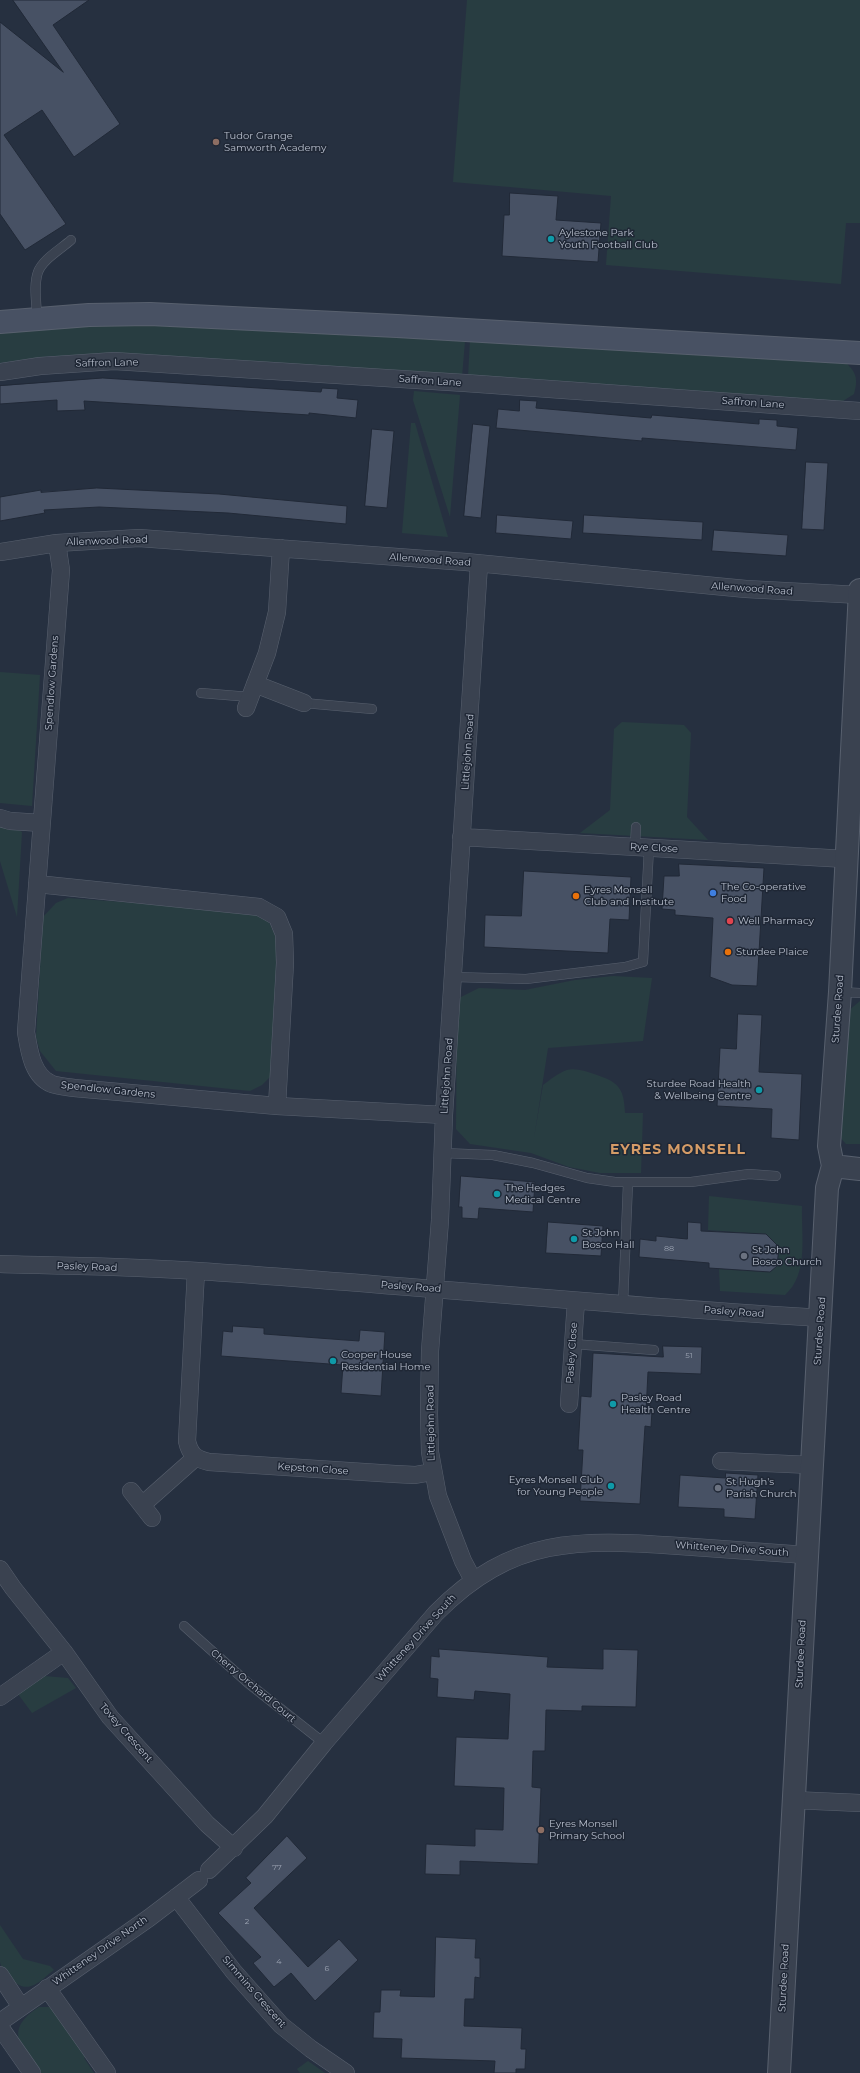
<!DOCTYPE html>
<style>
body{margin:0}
canvas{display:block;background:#263040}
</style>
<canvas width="860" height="2073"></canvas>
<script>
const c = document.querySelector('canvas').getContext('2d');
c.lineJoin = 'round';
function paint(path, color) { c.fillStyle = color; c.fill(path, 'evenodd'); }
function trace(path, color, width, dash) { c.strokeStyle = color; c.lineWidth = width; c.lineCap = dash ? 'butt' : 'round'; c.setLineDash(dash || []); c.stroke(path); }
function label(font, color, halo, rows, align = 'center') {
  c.font = font + ' Montserrat,sans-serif'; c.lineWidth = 3; c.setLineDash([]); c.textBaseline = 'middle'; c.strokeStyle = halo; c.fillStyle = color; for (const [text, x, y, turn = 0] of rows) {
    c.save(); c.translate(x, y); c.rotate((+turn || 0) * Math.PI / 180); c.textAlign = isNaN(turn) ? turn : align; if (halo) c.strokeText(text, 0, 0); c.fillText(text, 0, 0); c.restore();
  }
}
paint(new Path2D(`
 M 467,0 L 860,0 L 860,223 L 846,223 L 841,284 L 606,265 L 611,196 L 453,182 Z
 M 145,323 L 465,341 L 462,377 L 166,356 L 50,356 L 0,363 L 0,331 L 50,325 Z
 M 470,340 L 846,363 C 857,373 858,380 854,394 L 843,401 L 468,377 Z
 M 414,391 L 460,395 L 450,517 L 413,400 Z
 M 411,423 L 415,423 L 448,537 L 402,533 Z
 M 0,672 L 40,675 L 32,806 L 0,803 Z
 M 622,722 L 684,725 L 691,733 L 687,817 L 708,840 L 580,833 L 610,810 L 614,729 Z
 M 0,826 L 13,827 L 22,832 L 17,917 L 0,861 Z
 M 68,898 L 257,912 L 269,922 L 278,942 L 270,1077 L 262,1085 L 250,1091 L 56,1071 L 40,1051 L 36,1037 L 43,917 L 56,903 Z
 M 613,976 L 652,978 L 643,1041 L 548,1048 L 534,1138 L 543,1085 C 550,1080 558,1073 567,1070 C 576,1068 585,1071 594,1074 C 618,1082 624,1087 625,1113 L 643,1113 L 641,1173 L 600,1173 L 569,1167 L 531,1153 L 470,1144 L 456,1129 L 457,999 L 479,988 L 525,990 L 575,980 Z
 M 860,1001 L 860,1144 L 846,1144 L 838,1135 L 847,1012 Z
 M 709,1196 L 802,1206 C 801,1236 809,1274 785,1295 L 720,1291 L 719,1269 L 770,1272 L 777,1266 L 779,1247 L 764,1234 L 708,1230 Z
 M 44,1676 L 68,1678 L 76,1688 L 32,1713 L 18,1694 Z
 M 0,1925 L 23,1959 L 50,1966 L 54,1970 C 47,1975 39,1984 31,1986 C 19,1991 2,1973 0,1962 C 0,1950 0,1937 0,1925 Z
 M 39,2007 L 49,2007 L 59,2014 L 87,2056 L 84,2058 L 94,2073 L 39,2073 C 21,2047 3,2030 39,2007 Z
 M 308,2061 L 325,2073 L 300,2073 L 297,2069 Z`), '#283d41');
const building = new Path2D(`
 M 13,0 L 89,0 L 53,25 L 120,124 L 74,157 L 42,110 L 4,135 L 66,224 L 25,250 L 0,214 L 0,22 L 63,72 Z
 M 510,193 L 558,196 L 556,220 L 601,223 L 598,262 L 502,256 L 504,215 L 509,215 Z
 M 103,378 L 321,392 L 322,388 L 338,389 L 337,398 L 358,400 L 356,418 L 309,413 L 309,415 L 84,401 L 85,410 L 57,411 L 57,400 L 0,404 L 0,386 Z
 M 520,400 L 537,401 L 536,408 L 651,418 L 652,415 L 759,424 L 759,419 L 777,420 L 777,426 L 798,428 L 796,450 L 642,438 L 642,441 L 496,428 L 498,409 L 519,411 Z
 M 473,424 L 490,426 L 481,518 L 464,516 Z
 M 372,429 L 394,431 L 387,508 L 365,506 Z
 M 806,462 L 828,463 L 824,530 L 802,529 Z
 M 97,488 L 219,494 L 347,506 L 346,524 L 228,513 L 99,507 L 44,510 L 45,513 L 0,521 L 0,497 L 41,490 L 41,492 Z
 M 497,515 L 573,521 L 571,539 L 496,533 Z
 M 584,515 L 703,522 L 702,540 L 583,533 Z
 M 714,530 L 788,535 L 786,556 L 712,551 Z
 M 679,864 L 764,868 L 757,986 L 732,985 L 710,977 L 713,918 L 675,915 L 675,910 L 662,909 L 664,876 L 679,876 Z
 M 524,871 L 631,877 L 629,920 L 610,919 L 608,953 L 484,947 L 485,915 L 521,916 Z
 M 738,1014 L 762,1015 L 759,1072 L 802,1074 L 799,1140 L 771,1138 L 772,1109 L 717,1106 L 720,1048 L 736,1049 Z
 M 461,1176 L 535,1182 L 533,1212 L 479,1208 L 478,1219 L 462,1218 L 462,1207 L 459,1207 Z
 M 548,1222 L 603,1226 L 601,1256 L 546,1253 Z
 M 688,1222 L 701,1223 L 701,1231 L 766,1234 L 779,1247 L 777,1266 L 770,1272 L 709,1268 L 709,1263 L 639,1257 L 640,1239 L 656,1241 L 656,1236 L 687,1239 Z
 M 233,1326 L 264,1328 L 264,1334 L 359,1341 L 360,1330 L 385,1332 L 381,1396 L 341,1393 L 343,1365 L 221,1356 L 223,1331 L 232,1332 Z
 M 663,1346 L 702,1347 L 701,1374 L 648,1372 L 646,1411 L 652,1411 L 651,1427 L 645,1426 L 640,1504 L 580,1501 L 583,1450 L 578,1450 L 581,1396 L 591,1397 L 593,1353 L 663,1357 Z
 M 726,1473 L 758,1475 L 755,1519 L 724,1517 L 724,1509 L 678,1507 L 680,1475 L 725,1478 Z
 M 439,1649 L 548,1657 L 547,1667 L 603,1669 L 603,1649 L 638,1650 L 636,1707 L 582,1706 L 582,1711 L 546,1710 L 545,1751 L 533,1751 L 532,1787 L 541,1788 L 538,1864 L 460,1861 L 460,1875 L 425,1874 L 426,1844 L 475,1846 L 475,1829 L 503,1830 L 504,1788 L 454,1786 L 456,1737 L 508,1739 L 510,1694 L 475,1691 L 474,1700 L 437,1697 L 438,1679 L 430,1678 L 431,1656 L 439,1657 Z
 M 287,1836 L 307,1858 L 254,1908 L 308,1967 L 339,1939 L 358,1960 L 315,2001 L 291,1973 L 274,1987 L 253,1963 L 261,1957 L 218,1913 L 251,1883 L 246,1878 Z
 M 436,1937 L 476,1939 L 475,1958 L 480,1958 L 480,1978 L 475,1977 L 474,1999 L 465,1999 L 464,2026 L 522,2028 L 521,2049 L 526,2049 L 525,2069 L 516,2069 L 516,2073 L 494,2073 L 495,2061 L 401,2058 L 402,2039 L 373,2038 L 374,2012 L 380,2012 L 381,1990 L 401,1990 L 400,1996 L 434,1997 Z`);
paint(building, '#475164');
trace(building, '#212937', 1);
const service = new Path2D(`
 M 37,319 C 37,304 33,286 38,272 C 43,259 61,249 71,240
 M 201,693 L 250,697
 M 304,703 L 372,709
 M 635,847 L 636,827
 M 454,977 L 526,979 L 625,967 L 643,962 L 649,848
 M 840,992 L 860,993
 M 443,1153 L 493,1155 L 533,1163 L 587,1178 L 615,1182 L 691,1182 L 749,1174 L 776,1176
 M 623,1304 L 628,1183
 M 573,1344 L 654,1350
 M 184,1626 L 248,1683 L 324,1743`);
const minor = new Path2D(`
 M 0,372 L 40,366 L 114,361 L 465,383 L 860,411
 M 57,543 L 61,570 L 26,1032 C 29,1050 32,1076 52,1084 C 58,1086 67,1087 74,1088 L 277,1106 L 444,1115
 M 0,552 L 57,543 L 139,538 L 466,562 L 746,589 L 860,595
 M 255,684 L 304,703
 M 246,708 L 267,653 L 277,612 L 281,548
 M 0,818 L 10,821 L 42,823
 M 461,837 L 846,859
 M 37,884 L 259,907 L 277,917 L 284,934 L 285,963 L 277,1106
 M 0,1264 C 66,1266 132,1266 198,1271 C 406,1285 613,1306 821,1318
 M 196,1271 L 187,1441 C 190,1455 196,1459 209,1462 L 395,1474 L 415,1475 L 432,1472
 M 569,1404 L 576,1301
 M 721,1461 L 811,1465
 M 131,1491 L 152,1518
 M 142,1505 L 195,1458
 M 0,1569 L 13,1588 L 64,1652 L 110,1717 L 207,1824 L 234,1848
 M 473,1580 L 463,1561 L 438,1496 L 430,1452 L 429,1414 L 430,1351 L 440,1220 L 444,1115 L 479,564
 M 0,1697 L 64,1652
 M 793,1800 L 860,1803
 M 209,1870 L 265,1816 L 324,1743 L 436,1613 C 512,1536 579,1539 679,1546 C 721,1549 764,1552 806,1555
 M 176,1897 L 234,1972 L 281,2025 L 311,2049 L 346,2073
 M 0,1975 L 21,2007
 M 47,1988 L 107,2073
 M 0,2022 L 149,1918 L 199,1880
 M 0,2027 L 32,2073`);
const tertiary = new Path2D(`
 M 833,1166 L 860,1169
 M 779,2073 L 827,1188 L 833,1166 L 829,1146 L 840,992 L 860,590`);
const secondary = new Path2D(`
 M 0,322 L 89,315 L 150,314 L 397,326 L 860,353`);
trace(service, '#58606e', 10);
trace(minor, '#58606e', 18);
trace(tertiary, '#58606e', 24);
trace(secondary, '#58606e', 24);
trace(service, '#3a4250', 9);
trace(minor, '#3a4250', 17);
trace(tertiary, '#3a4250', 22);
trace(secondary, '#485163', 22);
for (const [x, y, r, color] of [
 [216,142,4,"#8d6e63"],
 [551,239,4,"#0f9aa8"],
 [713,893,4,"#3f7fe0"],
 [576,896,4,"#e8710a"],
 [730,921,4,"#e0444e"],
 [728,952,4,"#e8710a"],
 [759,1090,4,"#0f9aa8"],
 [497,1194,4,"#0f9aa8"],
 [574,1239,4,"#0f9aa8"],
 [744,1256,4,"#6b7280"],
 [333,1361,4,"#0f9aa8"],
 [613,1404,4,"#0f9aa8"],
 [611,1486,4,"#0f9aa8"],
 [718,1488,4,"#6b7280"],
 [541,1830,4,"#8d6e63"]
]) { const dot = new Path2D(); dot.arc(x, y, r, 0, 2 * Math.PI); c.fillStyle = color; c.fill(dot); trace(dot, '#1f2735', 1.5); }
label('8px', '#9aa2b1', null, [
 ["88",669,1249],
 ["51",689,1356],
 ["77",277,1868],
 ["2",247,1922],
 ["4",279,1962],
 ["6",327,1969]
]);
label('10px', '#b6bdcb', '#1f2735', [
 ["Tudor Grange",224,136],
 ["Samworth Academy",224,148],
 ["Aylestone Park",559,233],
 ["Youth Football Club",559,245],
 ["The Co-operative",721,887],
 ["Food",721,899],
 ["Eyres Monsell",584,890],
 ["Club and Institute",584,902],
 ["Well Pharmacy",738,921],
 ["Sturdee Plaice",736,952],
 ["Sturdee Road Health",751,1084,"right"],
 ["& Wellbeing Centre",751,1096,"right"],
 ["The Hedges",505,1188],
 ["Medical Centre",505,1200],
 ["St John",582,1233],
 ["Bosco Hall",582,1245],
 ["St John",752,1250],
 ["Bosco Church",752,1262],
 ["Cooper House",341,1355],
 ["Residential Home",341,1367],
 ["Pasley Road",621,1398],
 ["Health Centre",621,1410],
 ["Eyres Monsell Club",603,1480,"right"],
 ["for Young People",603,1492,"right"],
 ["St Hugh's",726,1482],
 ["Parish Church",726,1494],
 ["Eyres Monsell",549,1824],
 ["Primary School",549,1836]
], 'left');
label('10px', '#b6bdcb', '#1f2735', [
 ["Saffron Lane",107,363,-1],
 ["Saffron Lane",430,381,4],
 ["Saffron Lane",753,403,4],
 ["Allenwood Road",107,541,-2],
 ["Allenwood Road",430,560,4],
 ["Allenwood Road",752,589,4],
 ["Spendlow Gardens",52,683,-86],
 ["Littlejohn Road",468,752,-86],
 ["Rye Close",654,848,3],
 ["Sturdee Road",838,1009,-86],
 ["Littlejohn Road",447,1076,-86],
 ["Spendlow Gardens",108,1090,6],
 ["Pasley Road",87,1267,2],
 ["Pasley Road",411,1287,4],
 ["Pasley Road",734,1312,4],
 ["Sturdee Road",820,1331,-86],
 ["Pasley Close",572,1353,-86],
 ["Littlejohn Road",431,1423,-91],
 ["Kepston Close",313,1469,4],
 ["Whitteney Drive South",732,1549,4],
 ["Whitteney Drive South",416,1638,-48],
 ["Sturdee Road",801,1654,-87],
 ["Cherry Orchard Court",253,1686,40],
 ["Tovey Crescent",126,1733,49],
 ["Whitteney Drive North",100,1951,-35],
 ["Sturdee Road",784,1978,-87],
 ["Simmins Crescent",254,1992,49]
]);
c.letterSpacing = '1px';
label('bold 14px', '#d59c67', '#1f2735', [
 ["EYRES MONSELL",678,1150]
]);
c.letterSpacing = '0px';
</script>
